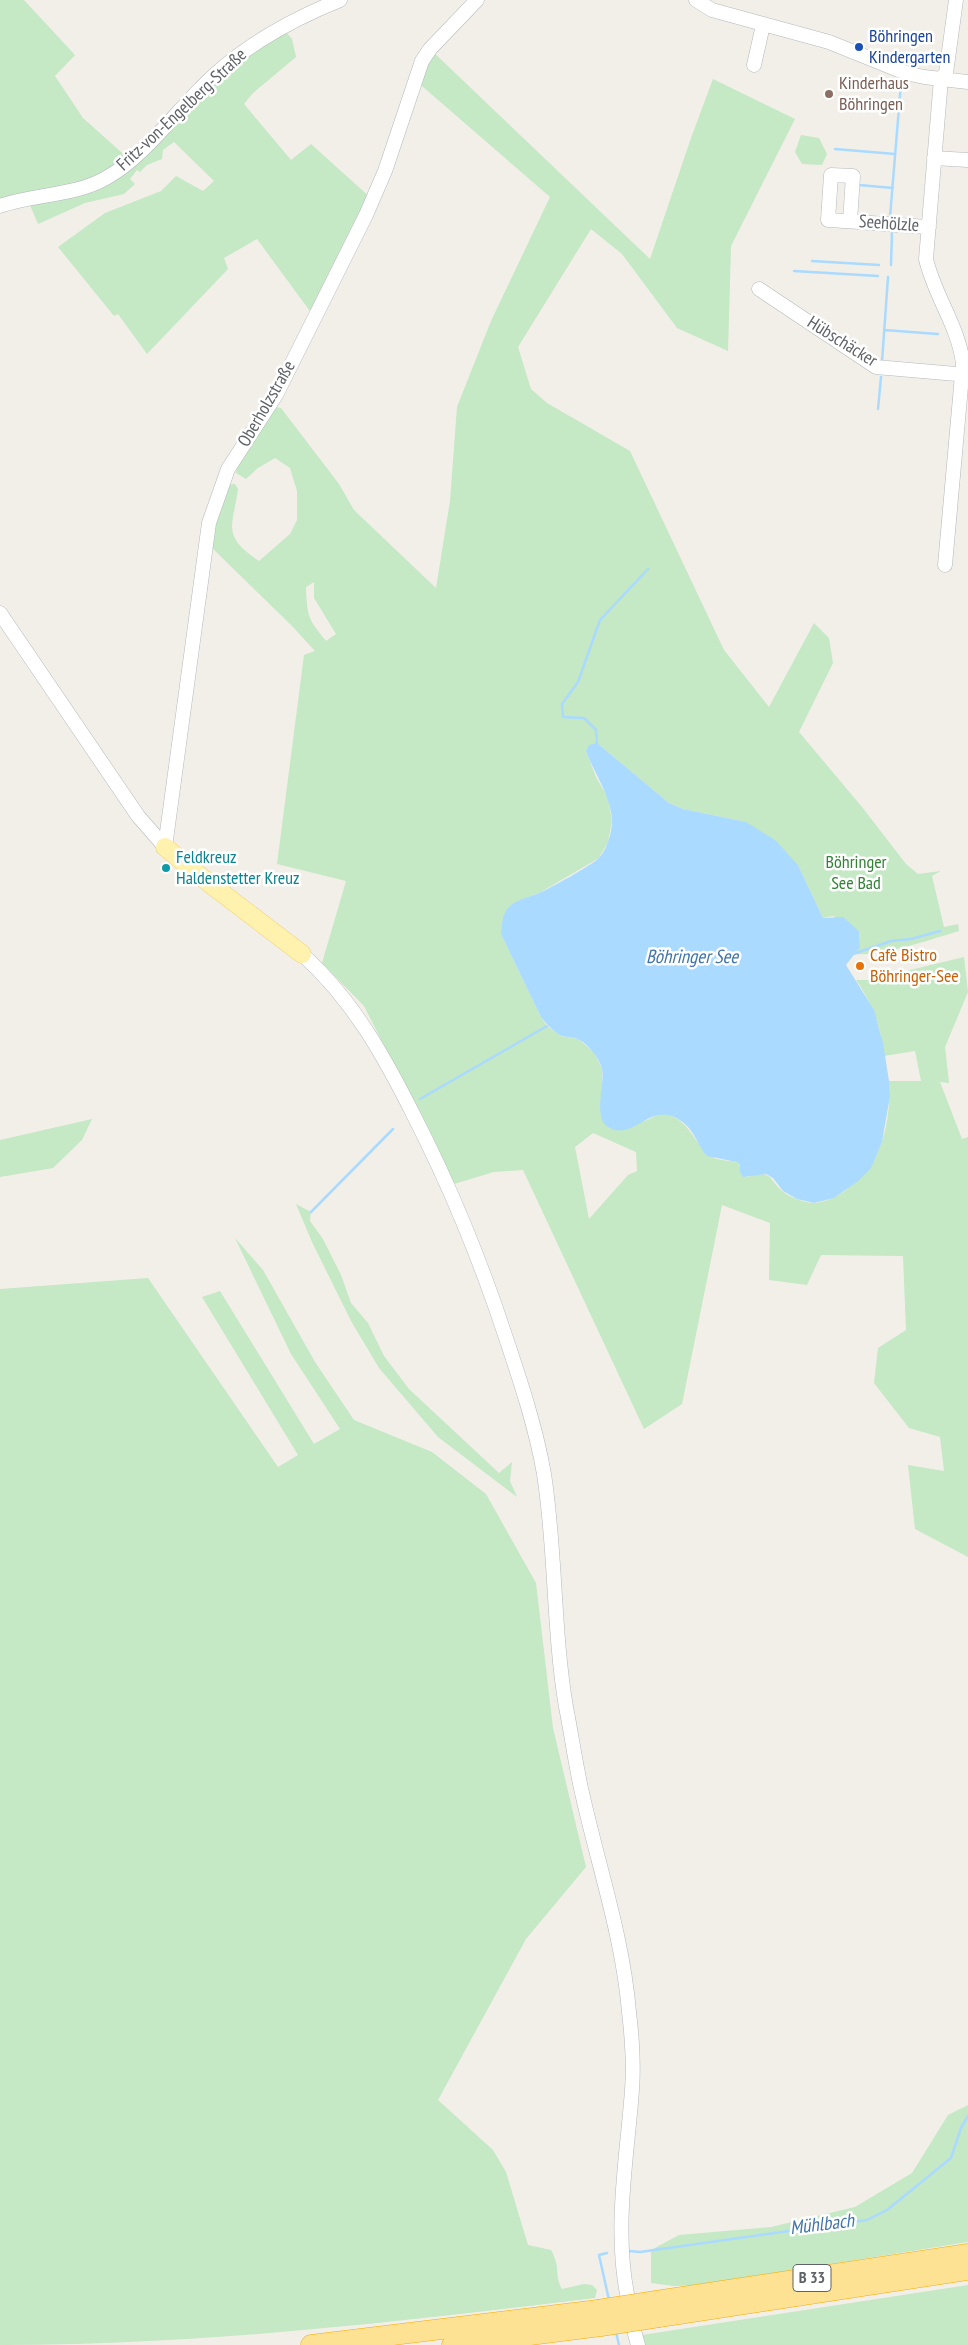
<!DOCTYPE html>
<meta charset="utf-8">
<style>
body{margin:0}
canvas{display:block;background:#f1efe8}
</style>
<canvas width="968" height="2345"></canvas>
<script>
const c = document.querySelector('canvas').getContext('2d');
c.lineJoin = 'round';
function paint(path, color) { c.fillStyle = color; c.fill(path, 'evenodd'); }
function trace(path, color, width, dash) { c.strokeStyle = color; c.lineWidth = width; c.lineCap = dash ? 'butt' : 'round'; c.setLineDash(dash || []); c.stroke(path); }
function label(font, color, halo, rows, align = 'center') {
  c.font = font + ' "PT Sans Narrow",sans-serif'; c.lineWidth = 5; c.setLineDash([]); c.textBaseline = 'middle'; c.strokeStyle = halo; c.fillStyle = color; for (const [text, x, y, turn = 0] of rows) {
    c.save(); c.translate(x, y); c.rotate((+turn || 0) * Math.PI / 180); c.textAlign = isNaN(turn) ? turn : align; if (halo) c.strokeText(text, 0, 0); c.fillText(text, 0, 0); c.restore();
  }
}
paint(new Path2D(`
 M 0,0 L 24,0 L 75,55 L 55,76 L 83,118 L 130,160 L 227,64 L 282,27 L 292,39 L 296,57 L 253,93 L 244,104 L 291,160 L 311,144 L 372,199 L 315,318 L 257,239 L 224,258 L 228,269 L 147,354 L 118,314 L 114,316 L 58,247 L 105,213 L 161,191 L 176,176 L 203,191 L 214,181 L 174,142 L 163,150 L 162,159 L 147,165 L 140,172 L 137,170 L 130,179 L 135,184 L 124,194 L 85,203 L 38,224 L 27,198 L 0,206 Z
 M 430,49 L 650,259 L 691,138 L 713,79 L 795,119 L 731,246 L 728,351 L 677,328 L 622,254 L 591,229 L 518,347 L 531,389 L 547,403 L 630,451 L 724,650 L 769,707 L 814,623 L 829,638 L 833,663 L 799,732 L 862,807 L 906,864 L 918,874 L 941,871 L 932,876 L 944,927 L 958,924 L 959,931 C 931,939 881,957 853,954 L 860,946 L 859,931 L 833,916 L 823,918 L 798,865 L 746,822 L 683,809 L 669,803 L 597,743 L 586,751 L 596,777 L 608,798 L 612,821 L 608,842 L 599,858 L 541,892 L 518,901 L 501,934 L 541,1017 L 547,1026 L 562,1036 L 578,1039 L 594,1052 L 602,1069 L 602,1119 C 613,1120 630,1124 641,1122 C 653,1120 659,1109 674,1117 C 693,1127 696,1148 714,1158 C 720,1161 730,1160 737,1162 L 748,1177 C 770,1168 769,1179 782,1191 C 789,1197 805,1203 814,1203 C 826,1202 837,1197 846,1190 C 882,1164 891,1124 889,1081 L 921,1081 L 915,1051 L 884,1056 C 882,1028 872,1003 856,980 L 869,980 L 964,957 L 968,992 L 945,1047 L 949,1083 L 940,1082 L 962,1139 L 968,1137 L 968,1557 L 915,1529 L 908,1465 L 944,1471 L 940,1437 L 909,1428 L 874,1383 L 878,1348 L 906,1330 L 903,1256 L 821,1255 L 807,1285 L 769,1280 L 770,1223 L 722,1205 L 682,1404 L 644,1429 L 523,1170 L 494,1172 L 454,1184 L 364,1006 L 322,963 L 346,881 L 277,864 L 304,655 L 315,651 L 292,626 L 210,546 L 213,525 L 227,485 L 235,484 L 238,489 C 233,527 221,535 259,561 L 290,534 L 297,520 L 297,491 L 290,468 L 275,458 L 258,468 L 246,479 L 236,473 L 237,465 L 274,407 L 281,408 L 339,484 L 354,510 L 436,588 L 450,501 L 457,407 L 491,321 L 550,197 L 415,80 ZM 314,582 L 314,598 L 336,634 L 326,641 C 308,619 307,616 306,587 ZM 593,1133 L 636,1152 L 637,1171 L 628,1175 L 589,1219 L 575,1147 Z
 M 801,135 L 819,138 L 827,154 L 822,165 L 802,164 L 795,152 Z
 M 92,1119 L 82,1140 L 53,1168 L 0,1177 L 0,1140 Z
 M 296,1204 L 311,1212 L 310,1221 L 323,1239 L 341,1275 L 351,1303 L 368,1323 L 384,1356 L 409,1389 L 499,1473 L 512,1462 L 510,1481 L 517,1497 L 438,1437 L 379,1368 L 351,1321 L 312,1242 Z
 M 235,1238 L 263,1270 L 315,1362 L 354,1420 L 432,1452 L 486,1494 L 536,1583 L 553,1728 L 586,1867 L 526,1939 L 438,2100 L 493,2150 L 506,2172 L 528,2245 L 551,2250 C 561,2267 554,2275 562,2289 L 584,2284 L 592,2285 L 597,2290 L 595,2298 C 397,2322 199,2345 0,2345 L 0,1289 L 148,1278 L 278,1467 L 298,1455 L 202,1297 L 220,1291 L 314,1444 L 340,1429 L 291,1354 Z
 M 968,2105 L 968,2242 L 700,2285 L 674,2286 L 651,2283 L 651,2250 L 679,2235 L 771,2227 L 855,2207 L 912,2173 L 948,2115 Z
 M 968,2285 L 968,2345 L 644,2345 L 642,2335 Z`), '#c5e8c5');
paint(new Path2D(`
 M 597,743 L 669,803 L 683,809 L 746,822 L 775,840 L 798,865 L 823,918 L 843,917 L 859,931 L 860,947 L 846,965 L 874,1010 L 883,1043 L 889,1081 L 890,1096 L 882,1142 L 871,1168 L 857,1182 L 834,1198 L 814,1203 L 797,1199 L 783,1191 L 773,1178 L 766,1174 L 743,1177 L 740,1172 L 740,1165 L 737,1162 L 707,1156 C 699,1147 696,1136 688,1127 C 653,1092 636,1144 608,1127 C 593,1118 605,1084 602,1069 C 599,1057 587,1042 575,1038 C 570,1037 565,1037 560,1035 C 552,1030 546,1024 541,1017 L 501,934 C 502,925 502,915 508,908 C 515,900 529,897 539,893 C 549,889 592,865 599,858 C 607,850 613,829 612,819 C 610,794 594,773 586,751 L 589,745 Z`), '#aadaff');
trace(new Path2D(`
 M 835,149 L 895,154
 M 859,185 L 893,188
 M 890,217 L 901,83
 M 812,261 L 879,265
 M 891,265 L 892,232
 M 794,271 L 878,276
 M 884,330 L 938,334
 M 882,362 L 888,277
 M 878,409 L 881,377
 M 597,743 L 596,730 L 584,718 L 563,717 L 562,704 L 578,682 L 600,620 L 648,569
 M 853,954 L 891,941 L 911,939 L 940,931
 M 420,1099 L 547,1026
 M 311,1212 L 393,1129
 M 629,2251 L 640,2252 L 867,2220 L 887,2210 L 951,2158 L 961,2128 L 968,2116
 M 607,2253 L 599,2255 L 609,2300
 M 616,2332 L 619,2345`), '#aadaff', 2.5);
const minor = new Path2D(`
 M 696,0 L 712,10 L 829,42 L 906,73 L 924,77 L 968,82
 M 754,65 L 763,25
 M 934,158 L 968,160
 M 0,206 C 34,194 75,196 106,178 C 142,158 171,118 200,89 C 239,48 288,21 340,0
 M 850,221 L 853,176 L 831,175 L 828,220 C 862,222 895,225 929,227
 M 759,289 L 876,367 L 968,375
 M 945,565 L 963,364 C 959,327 934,295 926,259 L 941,79 L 946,73 L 956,0
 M 0,613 L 138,816 L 165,847
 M 165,847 L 209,523 L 228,469 L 276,395 L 366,215 L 385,171 L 422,61 L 430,49 L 477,0
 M 302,954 C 353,1000 384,1056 414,1116 C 451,1188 481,1262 506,1338 C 521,1383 536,1428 544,1474 C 556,1551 553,1630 566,1707 C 572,1737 576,1768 583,1797 C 599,1868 623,1939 629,2012 C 632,2037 634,2064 632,2090 C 627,2158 614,2226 627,2294
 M 635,2334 L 638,2345`);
const major = new Path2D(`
 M 165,847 L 209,883 L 302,954`);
const highway = new Path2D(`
 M 656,2301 L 968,2254
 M 659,2317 L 968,2270
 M 311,2345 L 598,2310
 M 452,2345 L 601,2326`);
trace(minor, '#b5b8bc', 15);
trace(major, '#f2c960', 19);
trace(highway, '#f9ab00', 21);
trace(minor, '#fff', 14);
trace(major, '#fff2af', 18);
trace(highway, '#fde293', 20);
const highwayBridge = new Path2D(`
 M 598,2310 L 656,2301
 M 601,2326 L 659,2317`);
trace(highwayBridge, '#f9ab00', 21, []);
trace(highwayBridge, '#fde293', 20);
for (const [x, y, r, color] of [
 [859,47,5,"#1a4fb4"],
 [829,94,5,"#8d6e63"],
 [166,868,5,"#0f9aa8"],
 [860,966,5,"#e8710a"]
]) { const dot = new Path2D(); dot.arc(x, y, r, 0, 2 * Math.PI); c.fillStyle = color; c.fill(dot); trace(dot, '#fff', 2); }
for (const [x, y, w] of [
 [812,2278,38]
]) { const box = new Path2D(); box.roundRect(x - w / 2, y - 13.5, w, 27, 4); c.fillStyle = '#fff'; c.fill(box); trace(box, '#5f6368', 1); }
label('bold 16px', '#5f6368', null, [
 ["B 33",812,2278]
]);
label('18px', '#164399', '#fff', [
 ["Böhringen",869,37],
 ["Kindergarten",869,58]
], 'left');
label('18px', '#785e54', '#fff', [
 ["Kinderhaus",839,84],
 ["Böhringen",839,105]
], 'left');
label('18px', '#5f6368', '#fff', [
 ["Fritz-von-Engelberg-Straße",182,110,-43],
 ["Seehölzle",889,224,4],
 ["Hübschäcker",842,342,32],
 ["Oberholzstraße",267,404,-60]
]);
label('18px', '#0d838f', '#fff', [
 ["Feldkreuz",176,858],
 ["Haldenstetter Kreuz",176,879]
], 'left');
label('18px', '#348238', '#fff', [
 ["Böhringer",856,863],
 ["See Bad",856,884]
]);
label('18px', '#c56008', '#fff', [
 ["Cafè Bistro",870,956],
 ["Böhringer-See",870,977]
], 'left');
label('italic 19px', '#4174aa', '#fff', [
 ["Böhringer See",692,958],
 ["Mühlbach",822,2225,-7]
]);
</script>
